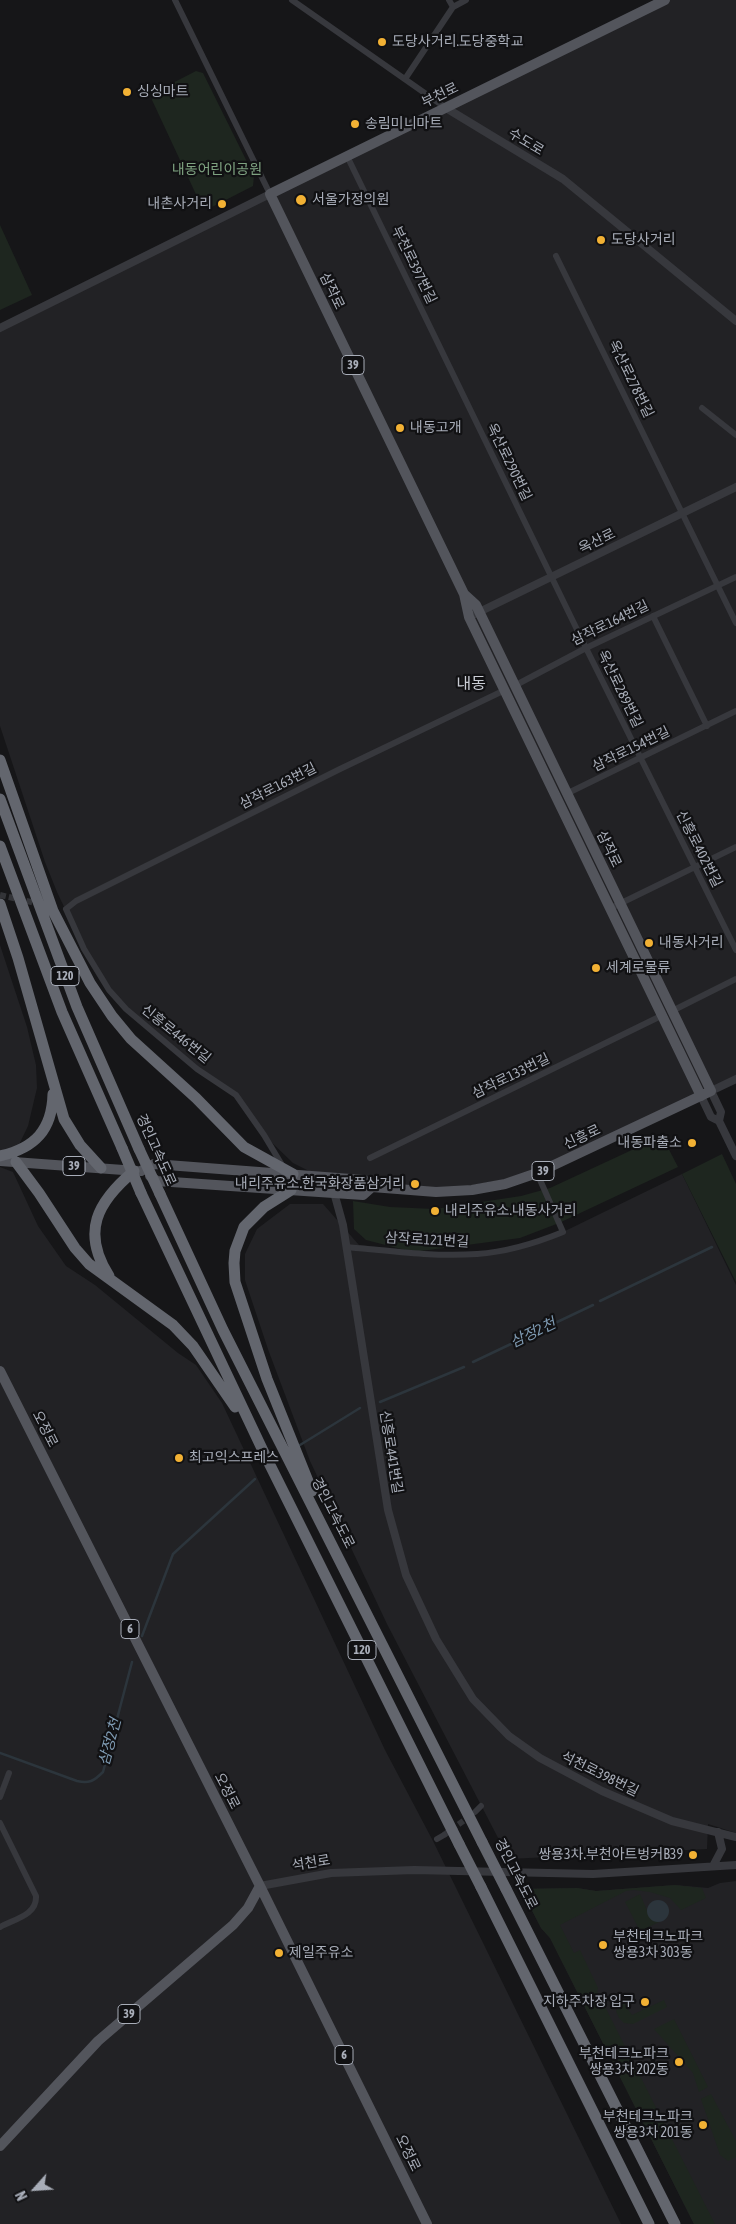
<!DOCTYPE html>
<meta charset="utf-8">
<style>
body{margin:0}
#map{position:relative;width:736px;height:2224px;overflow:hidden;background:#161618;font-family:"Asap Condensed",sans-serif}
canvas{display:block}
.north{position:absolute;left:10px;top:2164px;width:50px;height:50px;-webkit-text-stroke:4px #111113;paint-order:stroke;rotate:244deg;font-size:14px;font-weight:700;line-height:20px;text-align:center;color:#a8adb8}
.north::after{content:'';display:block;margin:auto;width:18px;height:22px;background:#a8adb8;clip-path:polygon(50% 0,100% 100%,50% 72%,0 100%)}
</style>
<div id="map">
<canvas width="736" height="2224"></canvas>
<div class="north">N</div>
</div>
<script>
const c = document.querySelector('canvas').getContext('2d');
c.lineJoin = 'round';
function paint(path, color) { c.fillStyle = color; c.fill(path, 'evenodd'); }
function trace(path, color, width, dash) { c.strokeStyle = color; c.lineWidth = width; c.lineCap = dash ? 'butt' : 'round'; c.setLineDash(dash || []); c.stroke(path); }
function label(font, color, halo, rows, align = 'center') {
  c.font = font + ' "Asap Condensed","Noto Sans KR",sans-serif'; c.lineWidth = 4.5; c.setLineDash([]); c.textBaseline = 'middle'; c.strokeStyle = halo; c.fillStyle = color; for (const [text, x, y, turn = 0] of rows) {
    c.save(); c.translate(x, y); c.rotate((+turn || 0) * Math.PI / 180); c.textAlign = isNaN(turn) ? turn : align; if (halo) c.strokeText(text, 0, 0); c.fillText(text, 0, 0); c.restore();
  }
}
paint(new Path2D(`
 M 665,0 L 736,0 L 736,1079 L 537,1173 L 436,1192 L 337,1185 L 293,1163 L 264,1135 L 236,1095 L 197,1069 L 126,1009 L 84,949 L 57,892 L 45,862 L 0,726 L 0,328 Z
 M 0,945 L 27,1027 L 36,1065 L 37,1088 L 28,1126 L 15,1153 L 0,1156 Z
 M 0,1167 L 13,1172 L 38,1226 L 66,1266 L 95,1285 L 178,1353 L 196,1365 L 222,1403 L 385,1750 L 433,1841 L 621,2224 L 0,2224 Z
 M 682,1174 L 736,1285 L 736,1833 L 708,1824 L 707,1849 L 509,1859 L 387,1624 L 310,1461 L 269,1352 L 245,1280 L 245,1254 L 257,1229 L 290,1204 L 323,1204 L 359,1245 L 442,1253 L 508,1251 L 563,1232 Z
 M 736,1881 L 736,2224 L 694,2224 L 550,1938 L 541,1928 L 521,1889 L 577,1888 L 596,1891 L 675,1885 L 708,1888 L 720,1883 Z`), '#222225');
paint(new Path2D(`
 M 196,71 L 203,73 L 254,176 L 253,186 L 208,209 L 200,203 L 152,100 L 155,92 Z
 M 0,225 L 32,295 L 0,310 Z
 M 662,1136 L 678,1167 L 559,1223 L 520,1238 L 413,1252 L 366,1240 L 354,1229 L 353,1201 L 390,1207 L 435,1209 L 521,1196 L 550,1188 Z
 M 722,1154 L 736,1184 L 736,1282 L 682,1174 Z
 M 675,1885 L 702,1888 L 706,1898 L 681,1910 L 670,1898 L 650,1892 L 634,1890 L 626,1891 L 560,1925 L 574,1953 L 580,1950 L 598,1988 L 597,1991 L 715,2224 L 694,2224 L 550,1938 L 541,1928 L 521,1889 L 577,1888 L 596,1891 Z
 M 640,1894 L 649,1915 L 659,1922 L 640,1931 L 625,1902 Z
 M 622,2000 L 632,2015 L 664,2000 L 667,2007 L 633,2024 L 624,2023 L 619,2018 L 616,2011 Z
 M 674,2019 L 708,2087 L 699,2092 L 693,2073 L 654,2029 Z
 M 711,2094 L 736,2141 L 736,2157 L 728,2161 L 720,2155 L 701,2099 Z`), '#1e261f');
paint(new Path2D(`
 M647 1911a11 11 0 1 1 22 0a11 11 0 1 1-22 0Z`), '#2c353c');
trace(new Path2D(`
 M 600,1301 L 712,1247
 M 473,1362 L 593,1305
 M 380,1402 L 464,1367
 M 300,1445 L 360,1408
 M 142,1636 L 173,1554 L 255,1479
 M 0,1753 L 77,1781 C 89,1784 94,1781 103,1772 L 132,1662`), '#2c353c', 2.5);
trace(new Path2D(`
 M 0,895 L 40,904
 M 444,1835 L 470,1816`), '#333438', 6, [6, 3]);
trace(new Path2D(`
 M 175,0 L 270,194
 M 292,0 L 446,108
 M 453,7 L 466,0
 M 405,79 L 453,7 L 449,0
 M 347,156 L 586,648 L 736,950
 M 556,256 L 736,623
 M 702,408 L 736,435
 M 653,616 L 707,726
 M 514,686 L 586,648 L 736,577
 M 566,794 L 736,711
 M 611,908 L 736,847
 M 66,909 L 76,901 L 340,769 L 505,690
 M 66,909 L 84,949 L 109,990 L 126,1009 L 197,1069 L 236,1095 L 264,1135 L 282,1165
 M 672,1011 L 736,979
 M 370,1158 L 663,1015
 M 346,1247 C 390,1251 434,1257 477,1254 C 507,1252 536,1243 563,1232 L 537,1173
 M 0,1797 L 9,1773
 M 475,1812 L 481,1806
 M 0,1823 L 36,1896 C 37,1915 15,1919 0,1927
 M 437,1839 L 444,1835`), '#37383d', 6);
trace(new Path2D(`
 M 446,108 L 563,179 L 736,321
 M 0,328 L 270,194
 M 475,614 L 736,487
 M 736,1079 L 711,1091 L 721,1112 L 719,1121 L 736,1156
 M 701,1096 L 711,1117 L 719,1121
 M 330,1178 L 343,1225 L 388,1510 L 406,1575 L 436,1639 L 473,1699 L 509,1736 L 540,1758 L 602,1791 L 672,1821 L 736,1837
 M 713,1866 L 722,1849 L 718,1832
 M 260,1886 L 331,1873 L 414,1870 L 593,1874 L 736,1865`), '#37383d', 8);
trace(new Path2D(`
 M 665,0 L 270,194 L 464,594 L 469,617 L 701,1096
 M 0,1161 L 137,1171
 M 141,1171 L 154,1164 L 364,1180 L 372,1187 L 436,1192 L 472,1190 L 505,1184 L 537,1173 L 711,1091 L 476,605 L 464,594
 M 150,1176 L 157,1181 L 363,1195 L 372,1187
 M 0,1371 L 260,1886 L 427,2224
 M 0,2146 L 98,2041 L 233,1925 L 248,1908 L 260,1886`), '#53555c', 10);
trace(new Path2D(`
 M 0,760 L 53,911 L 90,983 L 112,1016 L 131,1039 L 196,1098 L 244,1147 L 293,1174
 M 0,799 L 77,1007 L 139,1149
 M 0,846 L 62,1012 L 122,1148
 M 0,904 L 18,958 L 64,1119 L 80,1145 L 101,1168
 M 0,1156 C 35,1148 52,1130 53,1094
 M 16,1162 L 39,1193 L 75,1248 L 89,1264 L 173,1325 L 193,1346 L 235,1407
 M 291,1190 L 264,1207 L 244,1227 L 235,1251 L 234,1263 L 235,1282 L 267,1379 L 312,1491
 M 141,1193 L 265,1455 L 459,1844
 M 160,1194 L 223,1330 L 482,1842
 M 109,1276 C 81,1232 97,1202 134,1171
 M 481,1887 L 649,2224
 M 506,1889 L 675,2224`), '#63666e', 11);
trace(new Path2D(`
 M 122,1148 L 141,1193
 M 139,1149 L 160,1194
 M 482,1842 L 506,1889
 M 459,1844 L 481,1887`), '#63666e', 11);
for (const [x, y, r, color] of [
 [382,42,5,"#f2b134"],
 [127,92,5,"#f2b134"],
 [355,124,5,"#f2b134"],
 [301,200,6,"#f2b134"],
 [222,204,5,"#f2b134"],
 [601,240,5,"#f2b134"],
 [400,428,5,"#f2b134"],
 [649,943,5,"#f2b134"],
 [596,968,5,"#f2b134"],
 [692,1143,5,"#f2b134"],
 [415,1184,5,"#f2b134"],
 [435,1211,5,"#f2b134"],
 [179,1458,5,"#f2b134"],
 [693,1855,5,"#f2b134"],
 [603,1945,5,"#f2b134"],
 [279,1953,5,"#f2b134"],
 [645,2002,5,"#f2b134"],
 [679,2062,5,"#f2b134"],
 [703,2125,5,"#f2b134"]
]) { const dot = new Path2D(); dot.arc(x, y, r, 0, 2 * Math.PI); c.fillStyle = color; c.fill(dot); trace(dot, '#111113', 2); }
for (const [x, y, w] of [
 [353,365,22],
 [65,976,28],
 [74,1166,22],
 [543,1171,22],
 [130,1629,18],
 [362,1650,28],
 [129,2014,22],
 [344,2055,18]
]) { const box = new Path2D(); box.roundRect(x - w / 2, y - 9.5, w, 19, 4); c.fillStyle = '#111113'; c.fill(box); trace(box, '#a8adb8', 1); }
label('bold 12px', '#a8adb8', null, [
 ["39",353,365],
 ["120",65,976],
 ["39",74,1166],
 ["39",543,1171],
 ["6",130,1629],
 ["120",362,1650],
 ["39",129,2014],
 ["6",344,2055]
]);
label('14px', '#a8adb8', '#111113', [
 ["도당사거리.도당중학교",392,42],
 ["싱싱마트",137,92],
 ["송림미니마트",365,124],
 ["서울가정의원",312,200],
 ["내촌사거리",212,204,"right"],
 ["도당사거리",611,240],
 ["내동고개",410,428],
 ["내동사거리",659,943],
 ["세계로물류",606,968],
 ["내동파출소",682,1143,"right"],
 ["내리주유소.한국화장품삼거리",405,1184,"right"],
 ["내리주유소.내동사거리",445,1211],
 ["최고익스프레스",189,1458],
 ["쌍용3차.부천아트벙커B39",683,1855,"right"],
 ["부천테크노파크",613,1937],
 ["쌍용3차 303동",613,1953],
 ["제일주유소",289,1953],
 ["지하주차장 입구",635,2002,"right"],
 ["부천테크노파크",669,2054,"right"],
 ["쌍용3차 202동",669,2070,"right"],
 ["부천테크노파크",693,2117,"right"],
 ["쌍용3차 201동",693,2133,"right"]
], 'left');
label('14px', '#a8adb8', '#111113', [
 ["부천로",440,95,-26],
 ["수도로",526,142,31],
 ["부천로397번길",414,265,64],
 ["삼작로",332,291,64],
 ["옥산로278번길",631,379,64],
 ["옥산로290번길",509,462,64],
 ["옥산로",597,541,-26],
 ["삼작로164번길",610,623,-26],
 ["옥산로289번길",620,689,64],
 ["삼작로154번길",631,749,-26],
 ["삼작로163번길",278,786,-27],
 ["삼작로",609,849,64],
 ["신흥로402번길",699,849,63],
 ["신흥로446번길",176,1034,39],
 ["삼작로133번길",511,1076,-26],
 ["신흥로",582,1137,-25],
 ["경인고속도로",156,1150,66],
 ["삼작로121번길",427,1240,3],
 ["오정로",45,1429,63],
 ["신흥로441번길",391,1452,81],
 ["경인고속도로",333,1513,63],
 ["석천로398번길",600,1774,26],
 ["오정로",227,1791,63],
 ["석천로",311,1863,-9],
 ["경인고속도로",516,1874,63],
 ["오정로",408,2153,64]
]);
label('14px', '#7fa381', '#111113', [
 ["내동어린이공원",217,170]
]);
label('italic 15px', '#7f9bb3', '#111113', [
 ["삼정2천",533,1333,-26],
 ["삼정2천",110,1742,-75]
]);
label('16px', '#c9ccd4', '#111113', [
 ["내동",471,684]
]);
</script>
